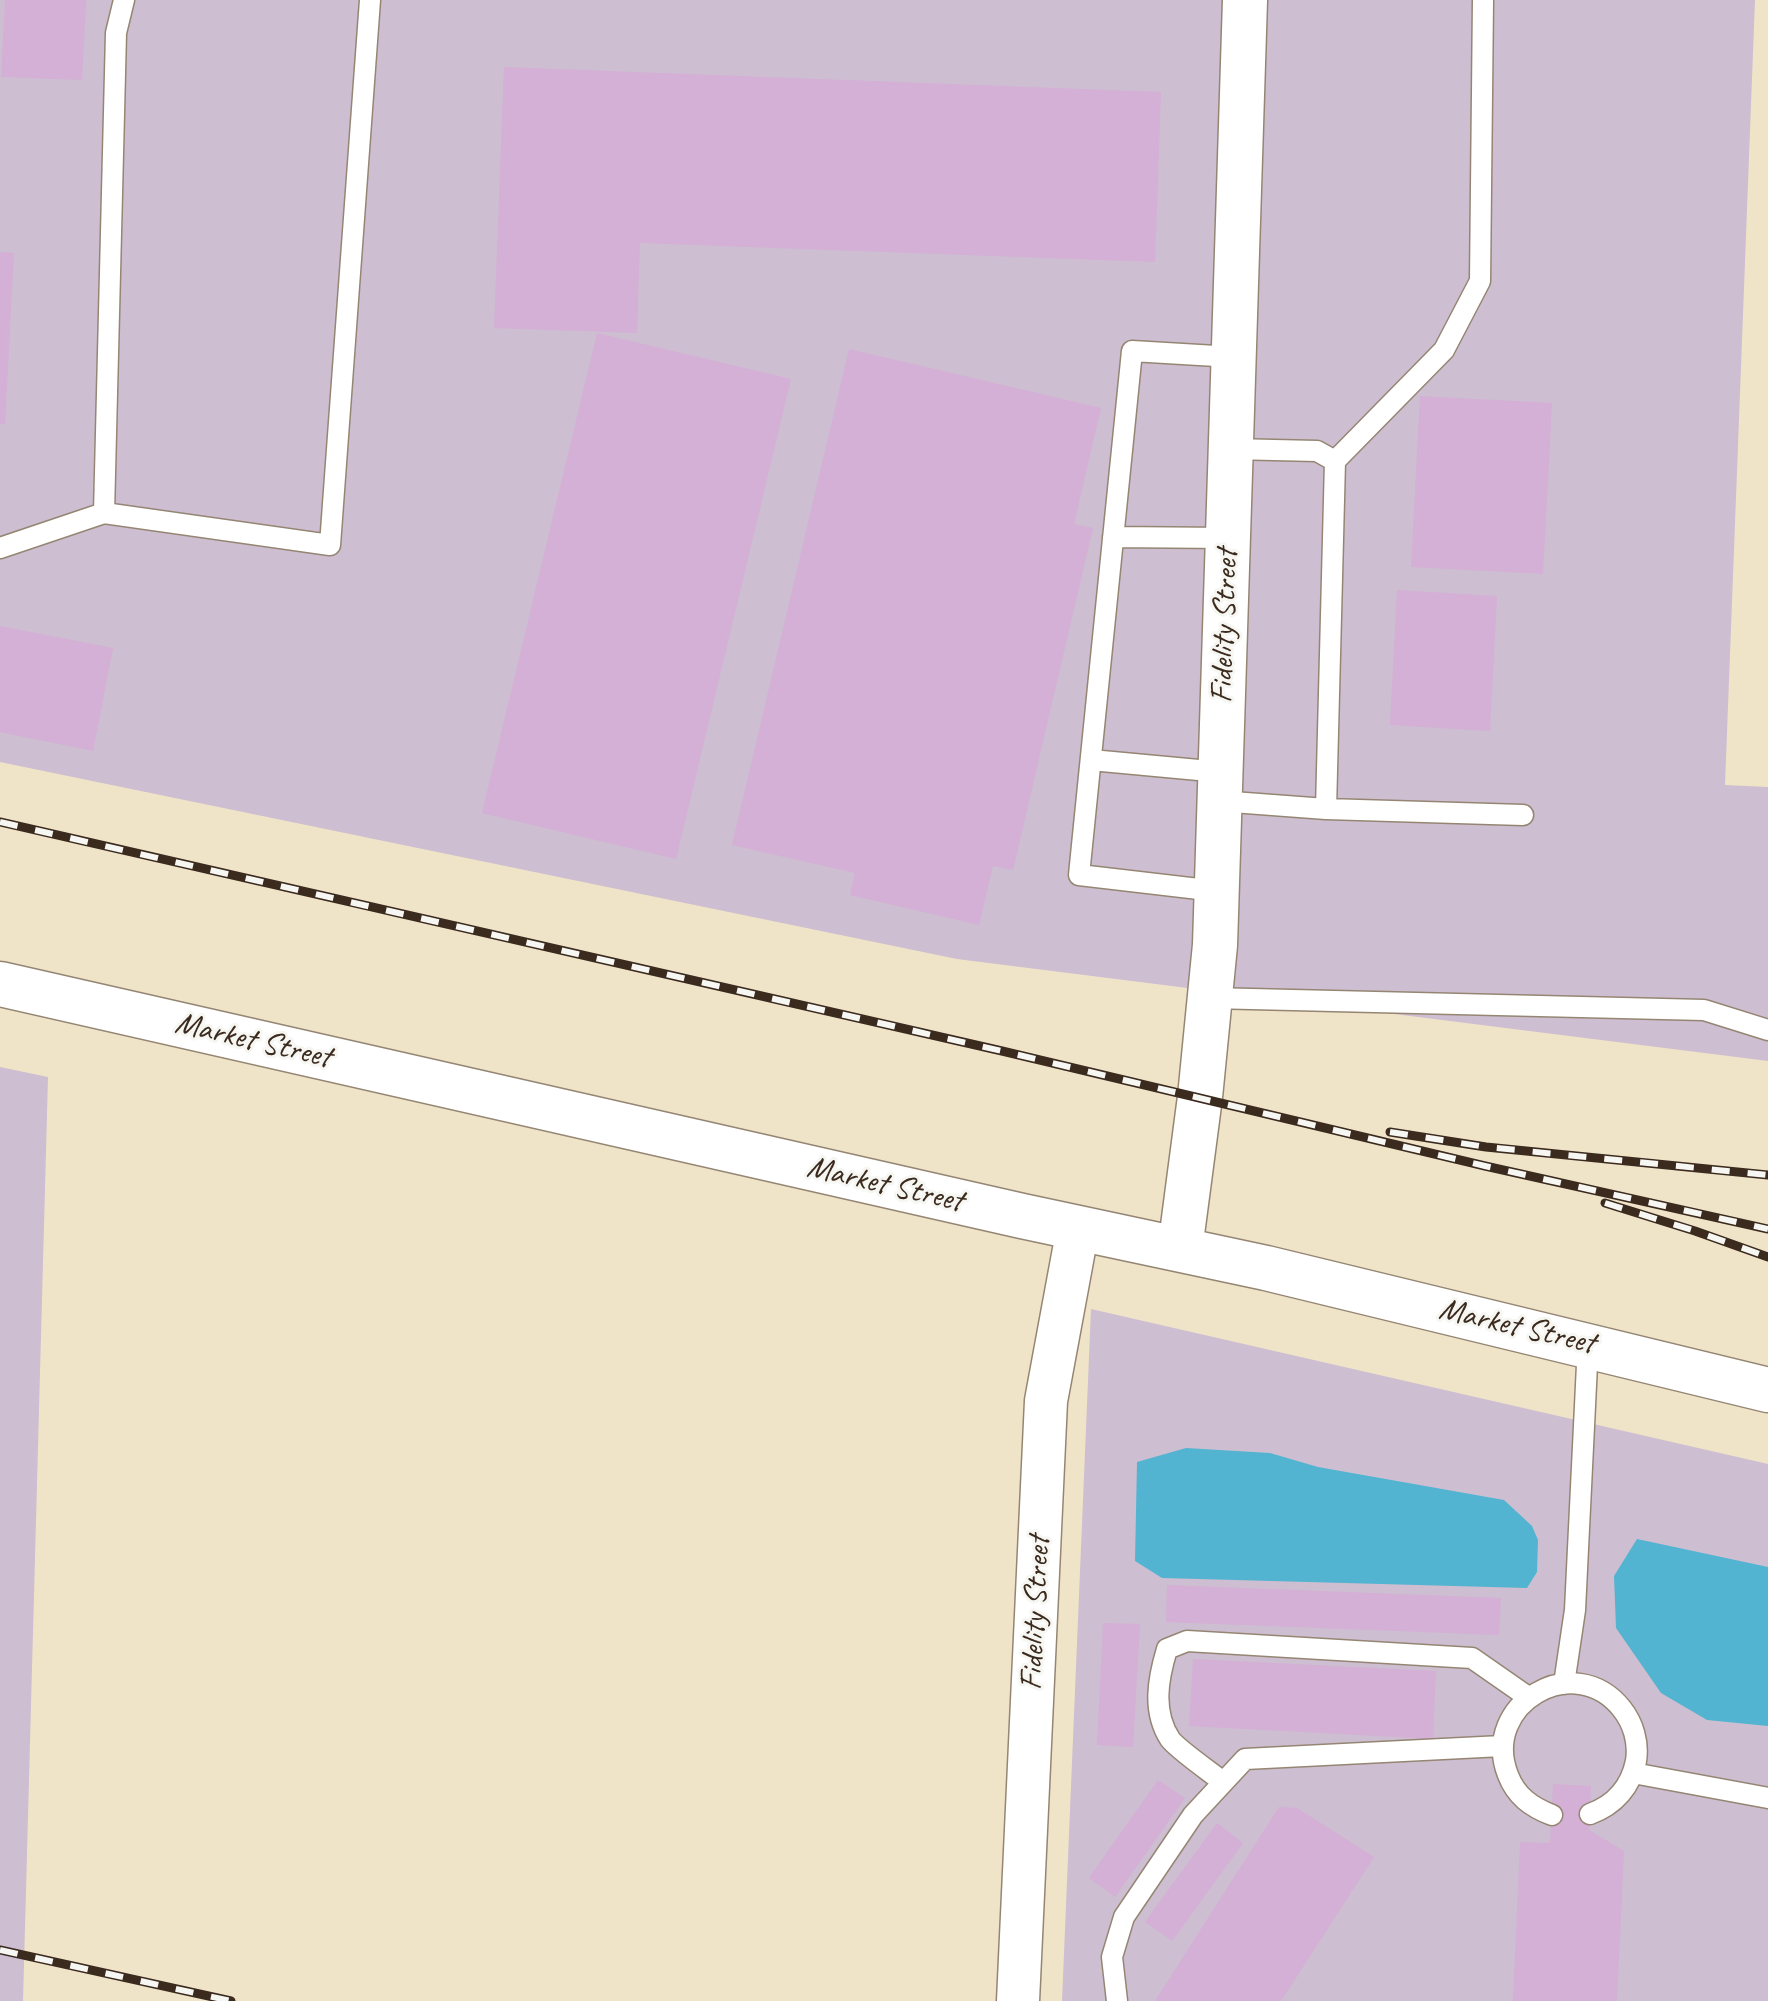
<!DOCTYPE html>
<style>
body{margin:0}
canvas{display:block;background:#efe3c8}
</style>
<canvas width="1768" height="2001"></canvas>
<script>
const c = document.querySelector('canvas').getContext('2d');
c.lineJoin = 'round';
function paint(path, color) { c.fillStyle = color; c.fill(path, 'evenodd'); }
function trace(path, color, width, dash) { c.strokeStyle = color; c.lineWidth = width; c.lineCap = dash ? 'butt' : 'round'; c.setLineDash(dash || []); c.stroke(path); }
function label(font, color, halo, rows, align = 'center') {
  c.font = font + ' Caveat,sans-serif'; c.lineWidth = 6; c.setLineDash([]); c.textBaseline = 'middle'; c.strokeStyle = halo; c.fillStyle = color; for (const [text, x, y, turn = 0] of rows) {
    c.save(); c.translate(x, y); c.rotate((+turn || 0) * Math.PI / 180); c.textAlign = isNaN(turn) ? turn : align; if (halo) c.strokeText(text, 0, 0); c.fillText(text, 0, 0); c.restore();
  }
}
paint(new Path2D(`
 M 0,0 L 1755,0 L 1725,785 L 1768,787 L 1768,1061 L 957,959 L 0,762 Z
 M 0,1067 L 48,1077 L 23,2001 L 0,2001 Z
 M 1091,1309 L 1768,1464 L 1768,2001 L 1062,2001 Z`), '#cebed1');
paint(new Path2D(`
 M 1186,1448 L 1270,1453 L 1318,1467 L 1504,1500 L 1532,1526 L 1538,1540 L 1537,1572 L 1527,1588 L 1162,1578 L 1135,1561 L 1137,1462 Z
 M 1637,1539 L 1768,1567 L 1768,1726 L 1707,1720 L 1661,1693 L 1616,1628 L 1614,1576 Z`), '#52b4d0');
paint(new Path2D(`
 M 5,0 L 86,0 L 82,80 L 1,77 Z
 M 504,67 L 1161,92 L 1155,262 L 640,243 L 637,333 L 494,328 Z
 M 0,252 L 14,253 L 5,424 L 0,424 Z
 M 597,333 L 791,379 L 676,859 L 482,813 Z
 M 849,349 L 1101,408 L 1074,524 L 1093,528 L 1013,870 L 993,866 L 979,925 L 850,895 L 855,873 L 732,845 Z
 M 1420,396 L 1552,403 L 1543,574 L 1411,567 Z
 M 1397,590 L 1497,596 L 1490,731 L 1390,725 Z
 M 0,626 L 113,648 L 93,751 L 0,732 Z
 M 1167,1585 L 1501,1598 L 1499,1635 L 1166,1622 Z
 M 1103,1623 L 1140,1624 L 1133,1747 L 1097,1745 Z
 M 1193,1659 L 1436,1671 L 1433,1739 L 1189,1726 Z
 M 1158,1780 L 1185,1798 L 1115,1897 L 1089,1878 Z
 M 1553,1784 L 1591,1786 L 1589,1830 L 1624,1851 L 1617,2001 L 1513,2001 L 1520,1842 L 1550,1843 Z
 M 1279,1807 L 1297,1808 L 1374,1857 L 1281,2001 L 1155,2001 Z
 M 1217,1823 L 1243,1843 L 1172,1941 L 1145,1922 Z`), '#d4afd6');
const lane = new Path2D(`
 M 1231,449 L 1317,451 L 1335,461 L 1326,809
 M 1335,461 L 1444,350 L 1480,281 L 1483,0
 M 104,513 L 330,545 L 370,0
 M 1113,537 L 1227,538
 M 0,548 L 104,513 L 116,33 L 124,0
 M 1091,760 L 1220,772
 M 1219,801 L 1326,809 L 1523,815
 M 1216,891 L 1079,875 L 1132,351 L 1233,357
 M 1210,998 L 1704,1010 L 1768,1030
 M 1564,1684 L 1575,1610 L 1588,1344
 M 1633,1773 L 1768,1798
 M 1223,1782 C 1212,1773 1177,1749 1170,1739 C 1152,1711 1158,1679 1167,1649 L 1187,1641 L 1472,1658 L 1528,1697
 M 1552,1815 C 1531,1807 1516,1796 1508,1775 C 1480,1704 1575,1649 1622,1709 C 1633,1723 1639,1742 1636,1761 C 1631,1786 1615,1805 1590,1814
 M 1117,2001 L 1112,1957 L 1124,1917 L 1193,1815 L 1245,1759 L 1502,1746`);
const street = new Path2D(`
 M 1018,2001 L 1046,1401 L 1078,1228`);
const secondary = new Path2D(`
 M 0,984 L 1022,1216 L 1266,1268 L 1768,1390
 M 1180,1249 L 1200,1097 L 1215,945 L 1245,0`);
trace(lane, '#958673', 23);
trace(street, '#958673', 45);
trace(secondary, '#958673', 47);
trace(lane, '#fff', 20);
trace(street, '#fff', 42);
trace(secondary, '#fff', 44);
const rail = new Path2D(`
 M 0,822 L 1002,1051 L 1485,1166 L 1768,1229
 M 1390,1132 L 1486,1147 L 1768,1175
 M 1605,1203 L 1695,1231 L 1768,1257
 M 0,1950 L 231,2001`);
trace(rail, '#3b2a1e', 9);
trace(rail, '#f6f6f2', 6, [18]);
label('32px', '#3b2a1e', '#f6f6f2', [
 ["Fidelity Street",1225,626,-88],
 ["Market Street",253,1041,13],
 ["Market Street",885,1185,13],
 ["Market Street",1517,1327,13],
 ["Fidelity Street",1036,1613,-87]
]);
</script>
